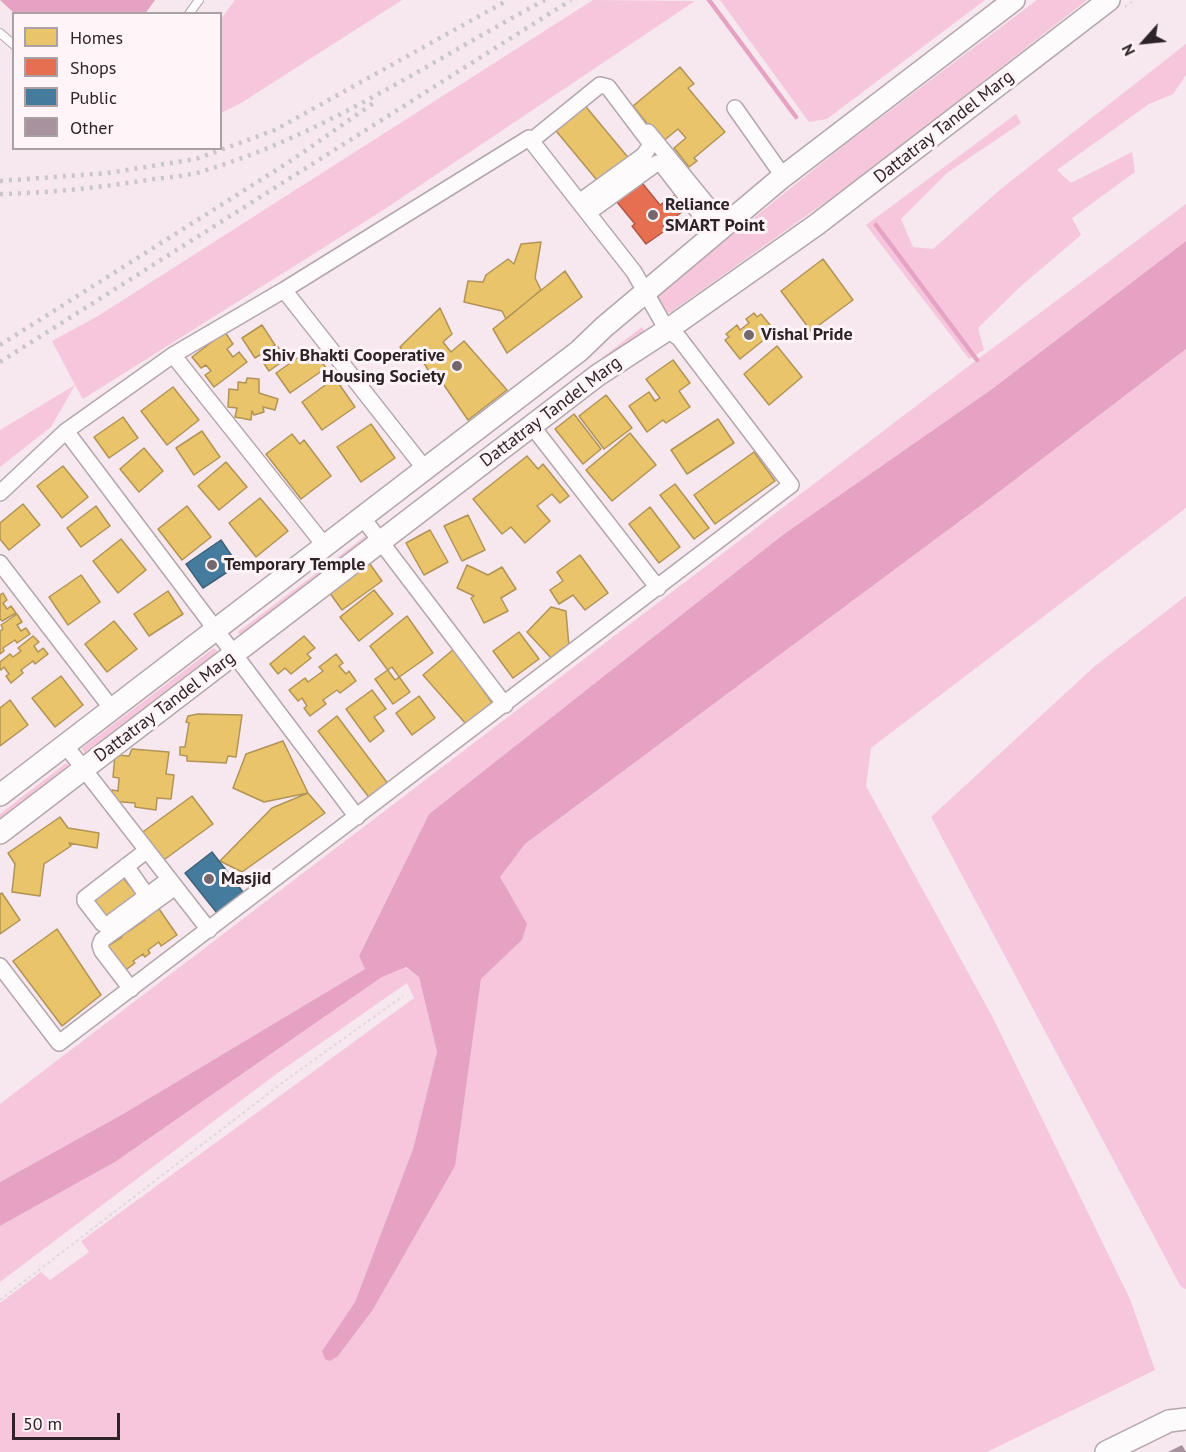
<!DOCTYPE html>
<style>
body{margin:0}
#map{position:relative;width:1186px;height:1452px;overflow:hidden;background:#f7e7ee;font-family:"PT Sans",sans-serif}
canvas{display:block}
.legend{position:absolute;left:12px;top:12px;width:210px;height:138px;box-sizing:border-box;background:#fff4f8;border:2px solid #aba1a5;margin:0;padding:8px 10px;list-style:none;font-size:18px;color:#2e2428}
.legend li{display:flex;align-items:center;gap:12px;height:30px}
.legend b{width:30px;border:2px solid #aba1a5}
.north{position:absolute;left:1114px;top:12px;width:60px;height:60px;-webkit-text-stroke:4px #fff4f8;paint-order:stroke;rotate:243deg;font-size:16px;font-weight:700;line-height:24px;text-align:center;color:#2e2428}
.north::after{content:'';display:block;margin:auto;width:21px;height:27px;background:#2e2428;clip-path:polygon(50% 0,100% 100%,50% 72%,0 100%)}
.scale{position:absolute;left:12px;top:1413px;width:108px;height:27px;box-sizing:border-box;border:3px solid #2e2428;border-top:0;padding-left:8px;font-size:18px;line-height:21px;white-space:nowrap;color:#2e2428;-webkit-text-stroke:4px #fff4f8;paint-order:stroke}
</style>
<div id="map">
<canvas width="1186" height="1452"></canvas>
<ul class="legend">
<li><b style="height:16px;background:#e9c46a"></b>Homes</li>
<li><b style="height:16px;background:#e76f51"></b>Shops</li>
<li><b style="height:16px;background:#457b9d"></b>Public</li>
<li><b style="height:16px;background:#a8929d"></b>Other</li>
</ul>
<div class="north">N</div>
<div class="scale">50 m</div>
</div>
<script>
const c = document.querySelector('canvas').getContext('2d');
c.lineJoin = 'round';
function paint(path, color) { c.fillStyle = color; c.fill(path, 'evenodd'); }
function trace(path, color, width, dash) { c.strokeStyle = color; c.lineWidth = width; c.lineCap = dash ? 'butt' : 'round'; c.setLineDash(dash || []); c.stroke(path); }
function label(font, color, halo, rows, align = 'center') {
  c.font = font + ' "PT Sans",sans-serif'; c.lineWidth = 6; c.setLineDash([]); c.textBaseline = 'middle'; c.strokeStyle = halo; c.fillStyle = color; for (const [text, x, y, turn = 0] of rows) {
    c.save(); c.translate(x, y); c.rotate((+turn || 0) * Math.PI / 180); c.textAlign = isNaN(turn) ? turn : align; if (halo) c.strokeText(text, 0, 0); c.fillText(text, 0, 0); c.restore();
  }
}
paint(new Path2D(`
 M 235,0 L 402,0 L 241,103 L 221,113 L 221,19 Z
 M 593,0 L 695,1 L 385,209 L 83,399 L 75,385 L 51,427 L 0,467 L 0,430 L 75,385 L 52,341 L 98,316 Z
 M 720,0 L 985,0 L 827,119 L 809,122 Z
 M 1037,0 L 1087,0 L 865,174 L 671,312 L 662,314 L 654,304 L 658,295 L 843,146 Z
 M 1186,44 L 1186,75 L 1173,94 L 1149,104 L 1057,170 L 1071,183 L 1132,152 L 1135,172 L 1072,218 L 1081,235 L 1021,286 L 978,328 L 984,350 L 969,359 L 866,225 L 1016,114 L 1021,123 L 947,173 L 901,219 L 913,247 L 933,249 L 1002,188 Z
 M 1186,204 L 1186,241 L 992,389 L 784,534 L 429,814 L 359,956 L 365,969 L 123,1114 L 0,1182 L 0,1104 L 966,368 Z
 M 642,327 L 646,333 L 390,527 L 386,524 Z
 M 1186,349 L 1186,508 L 871,748 L 866,786 L 993,1018 L 1130,1299 L 1155,1370 L 987,1452 L 0,1452 L 0,1303 L 41,1272 L 50,1280 L 89,1252 L 81,1241 L 414,998 L 407,983 L 275,1075 L 0,1282 L 0,1226 L 115,1162 L 382,977 L 405,967 L 419,977 L 437,1052 L 413,1149 L 355,1302 L 322,1351 L 338,1356 L 372,1311 L 473,1029 L 481,979 L 522,940 L 499,877 L 525,844 L 991,498 Z
 M 367,535 L 371,542 L 244,640 L 238,632 Z
 M 1186,596 L 1186,1289 L 1181,1287 L 931,817 L 1095,666 Z
 M 214,648 L 222,656 L 87,759 L 82,748 Z
 M 66,763 L 72,771 L 0,826 L 0,814 Z`), '#f6c7dc');
paint(new Path2D(`
 M 0,0 L 155,0 L 145,14 L 14,13 Z
 M 1186,241 L 1186,349 L 991,498 L 525,844 L 500,877 L 527,924 L 522,940 L 481,979 L 455,1166 L 372,1311 L 338,1356 L 330,1361 L 325,1359 L 322,1351 L 355,1302 L 413,1149 L 437,1052 L 419,977 L 406,967 L 382,977 L 115,1162 L 0,1226 L 0,1182 L 123,1114 L 365,969 L 359,956 L 429,814 L 784,534 L 992,389 Z`), '#e5a2c2');
const homes = new Path2D(`
 M 680,67 L 694,84 L 688,88 L 725,132 L 694,158 L 697,161 L 689,167 L 674,148 L 686,138 L 678,129 L 662,142 L 633,106 Z
 M 582,102 L 631,161 L 601,185 L 552,126 Z
 M 541,242 L 535,278 L 541,290 L 506,319 L 502,311 L 464,302 L 468,281 L 483,282 L 486,275 L 508,259 L 514,264 L 521,244 Z
 M 823,259 L 853,300 L 811,331 L 781,291 Z
 M 565,271 L 582,297 L 507,353 L 493,329 Z
 M 440,308 L 452,334 L 443,342 L 451,352 L 464,341 L 507,390 L 468,420 L 437,375 L 432,376 L 420,357 L 412,363 L 400,347 Z
 M 754,313 L 757,317 L 761,314 L 775,331 L 740,359 L 725,340 L 729,337 L 726,334 L 737,325 L 740,330 L 749,323 L 746,319 Z
 M 262,325 L 275,345 L 255,358 L 242,338 Z
 M 225,332 L 233,344 L 227,349 L 233,357 L 239,352 L 247,362 L 214,387 L 205,375 L 211,371 L 206,365 L 201,368 L 192,357 Z
 M 777,346 L 802,377 L 769,405 L 744,374 Z
 M 278,347 L 286,359 L 269,371 L 261,359 Z
 M 312,348 L 326,368 L 290,393 L 276,373 Z
 M 673,360 L 690,383 L 679,391 L 690,407 L 666,423 L 663,420 L 647,432 L 629,406 L 649,392 L 655,401 L 660,398 L 646,379 Z
 M 247,378 L 259,379 L 259,393 L 278,399 L 275,410 L 263,407 L 264,412 L 254,415 L 252,411 L 251,420 L 235,417 L 237,408 L 228,407 L 229,389 L 238,390 L 238,382 L 246,383 Z
 M 335,378 L 355,407 L 322,430 L 302,402 Z
 M 173,387 L 199,420 L 167,445 L 141,411 Z
 M 606,395 L 632,428 L 604,449 L 579,416 Z
 M 574,414 L 601,449 L 583,464 L 555,429 Z
 M 123,417 L 138,438 L 109,458 L 94,437 Z
 M 718,419 L 734,443 L 687,474 L 671,450 Z
 M 371,424 L 395,458 L 361,482 L 337,447 Z
 M 202,431 L 220,457 L 194,475 L 176,448 Z
 M 630,433 L 656,465 L 612,501 L 586,470 Z
 M 292,434 L 300,444 L 304,440 L 331,476 L 301,499 L 266,454 Z
 M 144,448 L 163,471 L 139,492 L 120,469 Z
 M 754,452 L 775,481 L 715,524 L 694,495 Z
 M 527,456 L 538,469 L 543,464 L 569,496 L 560,503 L 552,494 L 537,506 L 550,521 L 525,543 L 511,527 L 502,534 L 473,499 Z
 M 226,462 L 247,487 L 219,510 L 198,486 Z
 M 63,466 L 88,497 L 62,518 L 37,486 Z
 M 675,484 L 709,528 L 694,539 L 660,495 Z
 M 260,498 L 288,531 L 256,557 L 229,523 Z
 M 23,504 L 40,525 L 9,550 L 0,539 L 0,523 Z
 M 96,506 L 110,526 L 81,547 L 67,528 Z
 M 187,506 L 211,537 L 182,560 L 158,529 Z
 M 650,507 L 680,547 L 659,563 L 629,524 Z
 M 468,515 L 485,550 L 462,561 L 444,526 Z
 M 430,530 L 448,562 L 424,575 L 406,543 Z
 M 121,539 L 146,570 L 118,593 L 93,561 Z
 M 580,555 L 608,593 L 585,610 L 573,595 L 559,604 L 550,590 L 563,581 L 557,572 Z
 M 367,560 L 382,581 L 342,610 L 327,589 Z
 M 467,565 L 488,575 L 502,567 L 516,589 L 501,598 L 508,611 L 484,623 L 471,598 L 474,596 L 457,588 Z
 M 81,575 L 100,602 L 68,625 L 49,597 Z
 M 374,590 L 393,614 L 359,641 L 340,617 Z
 M 168,591 L 183,614 L 149,636 L 134,614 Z
 M 3,593 L 7,600 L 3,603 L 7,609 L 11,606 L 16,613 L 2,621 L 0,619 L 0,595 Z
 M 551,607 L 566,611 L 569,647 L 552,659 L 527,632 Z
 M 17,614 L 22,622 L 17,625 L 21,631 L 26,628 L 30,634 L 17,643 L 15,640 L 3,648 L 4,651 L 0,654 L 0,631 L 3,629 L 1,625 Z
 M 407,616 L 433,653 L 395,680 L 370,646 Z
 M 114,621 L 137,649 L 107,672 L 85,644 Z
 M 519,632 L 539,659 L 513,678 L 493,651 Z
 M 33,636 L 39,642 L 34,646 L 38,652 L 43,648 L 48,654 L 35,664 L 33,661 L 21,670 L 23,673 L 11,683 L 6,676 L 9,674 L 4,667 L 1,670 L 0,668 L 0,662 L 10,654 L 13,657 L 21,651 L 18,648 Z
 M 304,636 L 315,648 L 307,654 L 311,658 L 291,674 L 285,668 L 278,674 L 270,664 Z
 M 454,649 L 495,707 L 466,724 L 423,675 Z
 M 336,654 L 343,663 L 339,666 L 346,674 L 349,671 L 356,681 L 340,693 L 337,690 L 323,700 L 326,704 L 310,716 L 304,708 L 307,706 L 302,698 L 298,701 L 289,690 L 305,678 L 308,682 L 323,671 L 319,667 Z
 M 392,667 L 410,692 L 393,704 L 375,679 Z
 M 61,676 L 83,705 L 55,727 L 32,698 Z
 M 372,690 L 386,709 L 374,717 L 384,731 L 370,742 L 346,709 Z
 M 419,696 L 435,718 L 412,735 L 396,713 Z
 M 10,700 L 28,725 L 0,746 L 0,708 Z
 M 198,714 L 242,715 L 236,757 L 228,756 L 226,763 L 187,761 L 187,756 L 180,755 L 180,747 L 185,747 L 189,723 L 186,722 L 188,716 Z
 M 337,716 L 389,785 L 371,800 L 318,731 Z
 M 283,741 L 308,793 L 264,802 L 233,788 L 246,754 Z
 M 132,749 L 169,752 L 166,774 L 174,775 L 171,799 L 157,798 L 156,810 L 135,807 L 135,803 L 111,801 L 112,790 L 118,791 L 119,778 L 113,777 L 115,755 L 129,756 Z
 M 308,793 L 325,813 L 242,872 L 220,861 L 272,808 Z
 M 192,796 L 213,824 L 161,862 L 140,834 Z
 M 60,817 L 68,828 L 99,833 L 97,848 L 69,843 L 71,846 L 44,864 L 40,896 L 12,892 L 15,864 L 8,853 Z
 M 120,874 L 137,895 L 105,920 L 89,899 Z
 M 2,893 L 20,920 L 0,934 L 0,894 Z
 M 157,906 L 177,935 L 161,946 L 159,942 L 148,950 L 150,953 L 145,957 L 143,954 L 133,961 L 135,963 L 123,972 L 105,945 L 109,942 L 111,944 L 122,937 L 120,934 L 128,929 L 129,931 L 145,920 L 143,916 Z
 M 57,929 L 101,995 L 62,1026 L 13,961 Z`);
paint(homes, '#e9c46a');
trace(homes, '#b19456', 1.5);
const shops = new Path2D(`
 M 638,178 L 660,205 L 679,192 L 690,206 L 663,226 L 666,230 L 646,244 L 632,226 L 635,224 L 612,196 Z`);
paint(shops, '#e76f51');
trace(shops, '#b05845', 1.5);
const public = new Path2D(`
 M 221,540 L 238,565 L 203,588 L 186,564 Z
 M 212,852 L 243,892 L 217,913 L 185,873 Z`);
paint(public, '#457b9d');
trace(public, '#3e617a', 1.5);
trace(new Path2D(`
 M 709,0 L 796,117
 M 876,225 L 977,360`), '#e5a2c2', 4.5);
paint(new Path2D(`
 M 1182,1445 L 1186,1452 L 1168,1452 Z`), '#a8929d');
const lane = new Path2D(`
 M 189,14 L 199,0
 M 0,33 L 14,45`);
const street = new Path2D(`
 M 735,108 L 783,176
 M 648,132 L 724,225
 M 531,141 L 600,85 L 608,87 L 651,144 L 644,155 L 579,202
 M 588,213 L 657,163 L 663,166 L 714,232
 M 284,290 L 425,469
 M 173,355 L 325,546
 M 532,426 L 658,588
 M 66,431 L 357,817
 M 0,493 L 66,431 L 173,355 L 284,290 L 529,138 L 634,272 L 667,330 L 679,338 L 791,485 L 59,1043 L 0,966
 M 362,517 L 505,705
 M 0,563 L 112,709
 M 65,745 L 209,930
 M 146,851 L 85,898 L 85,901 L 102,923 L 106,926 L 110,923 L 168,880
 M 126,866 L 147,896
 M 131,989 L 102,951 L 100,945 L 102,940 L 174,888`);
const secondary = new Path2D(`
 M 0,795 L 579,351 L 604,327 L 780,179 L 1014,0
 M 0,833 L 598,375 L 667,330 L 816,225 L 1109,0
 M 1106,1452 L 1169,1421 L 1186,1419`);
trace(lane, '#b3a7ac', 10);
trace(street, '#b3a7ac', 18);
trace(secondary, '#b3a7ac', 24);
trace(new Path2D(`
 M 1125,7 L 1134,0
 M 0,1300 L 286,1080 L 403,996`), '#ded9db', 2, [3, 3]);
trace(lane, '#fefbfc', 8);
trace(street, '#fefbfc', 15);
trace(secondary, '#fefbfc', 21);
trace(new Path2D(`
 M 0,181 L 108,173 L 196,159 L 275,130 L 508,0
 M 0,194 C 51,193 103,187 154,179 C 170,177 188,176 203,171 C 325,135 434,59 545,0
 M 0,345 L 292,160 L 375,102
 M 0,362 L 571,0`), '#cac6c8', 4.5, [3, 6]);
for (const [x, y, r, color] of [
 [653,215,6,"#74686d"],
 [749,335,6,"#74686d"],
 [457,366,6,"#74686d"],
 [212,565,6,"#74686d"],
 [209,879,6,"#74686d"]
]) { const dot = new Path2D(); dot.arc(x, y, r, 0, 2 * Math.PI); c.fillStyle = color; c.fill(dot); trace(dot, '#fff4f8', 2); }
label('18px', '#2e2428', '#fff4f8', [
 ["Dattatray Tandel Marg",944,127,-38],
 ["Dattatray Tandel Marg",551,412,-37],
 ["Dattatray Tandel Marg",165,707,-37]
]);
label('bold 18px', '#2e2428', '#fff4f8', [
 ["Reliance",665,205],
 ["SMART Point",665,226],
 ["Vishal Pride",761,335],
 ["Shiv Bhakti Cooperative",445,356,"right"],
 ["Housing Society",445,377,"right"],
 ["Temporary Temple",224,565],
 ["Masjid",221,879]
], 'left');
</script>
